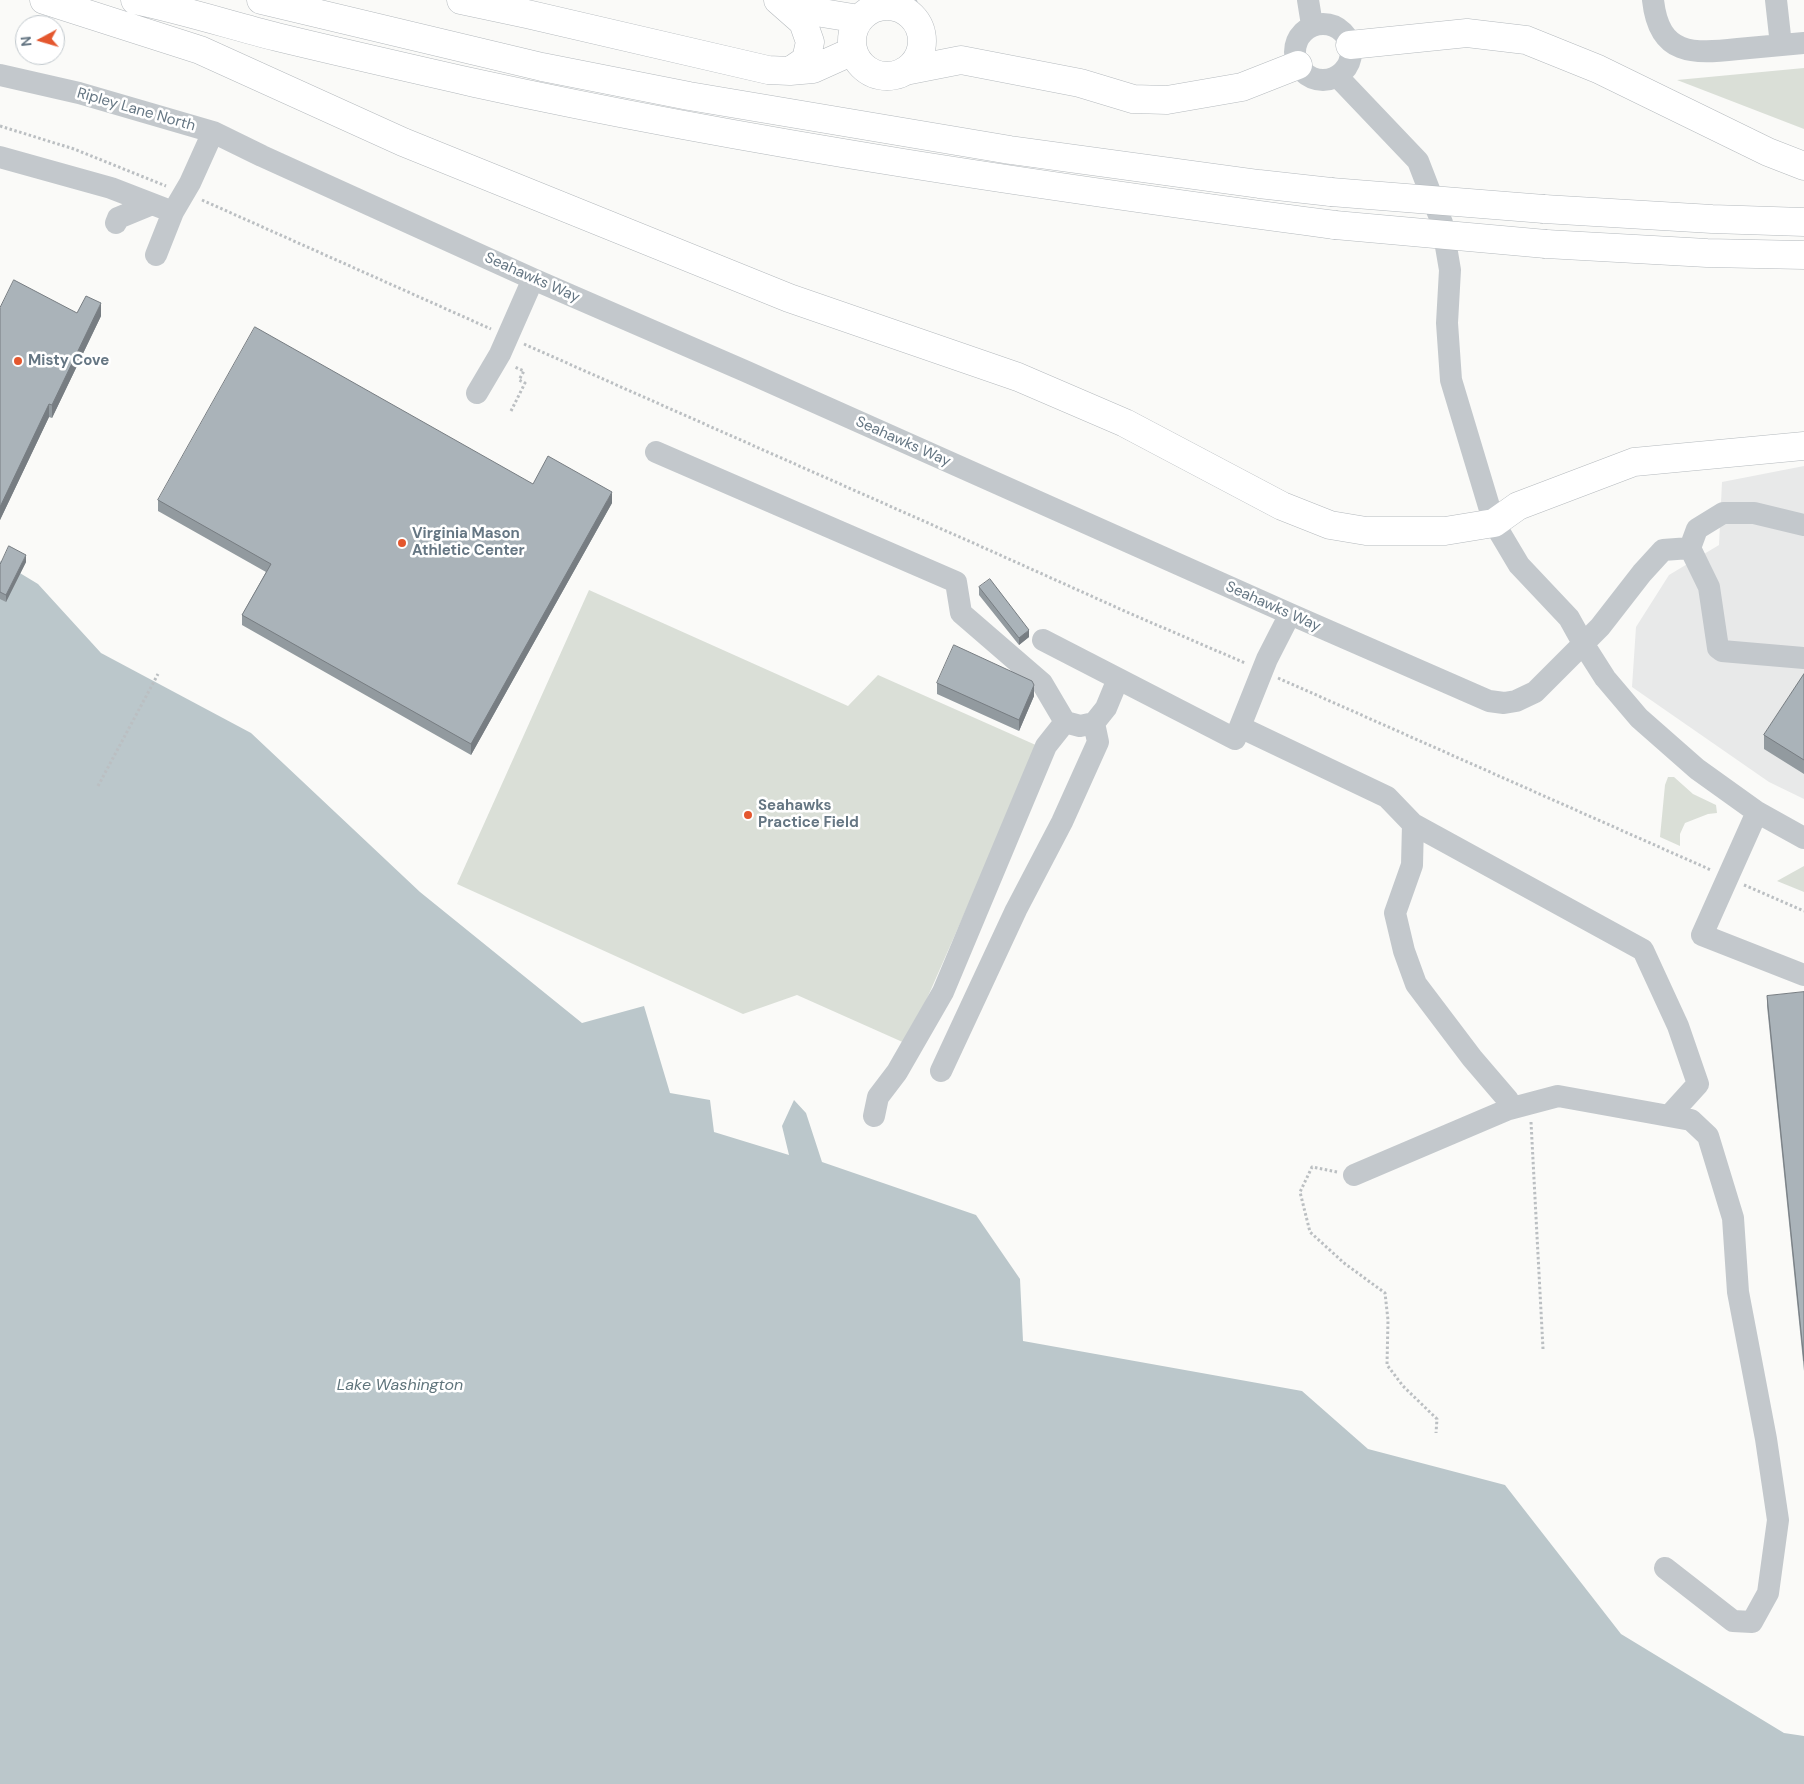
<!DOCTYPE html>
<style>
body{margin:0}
#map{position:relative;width:1804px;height:1784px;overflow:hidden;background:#fafaf8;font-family:"DM Sans",sans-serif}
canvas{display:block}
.north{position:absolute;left:15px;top:15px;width:50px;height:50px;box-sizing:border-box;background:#fff;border:1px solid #c1c8cd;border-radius:50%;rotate:264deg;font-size:14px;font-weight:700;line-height:20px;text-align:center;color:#657683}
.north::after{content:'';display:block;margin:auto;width:18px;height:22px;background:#e4572e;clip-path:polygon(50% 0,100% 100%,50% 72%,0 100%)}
</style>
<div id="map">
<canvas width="1804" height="1784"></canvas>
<div class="north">N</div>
</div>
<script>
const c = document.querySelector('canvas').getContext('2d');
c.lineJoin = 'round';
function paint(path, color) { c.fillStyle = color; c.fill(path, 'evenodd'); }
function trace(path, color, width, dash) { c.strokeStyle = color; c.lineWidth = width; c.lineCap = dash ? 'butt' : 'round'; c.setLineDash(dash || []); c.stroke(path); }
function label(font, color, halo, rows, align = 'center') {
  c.font = font + ' "DM Sans",sans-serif'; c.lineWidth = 5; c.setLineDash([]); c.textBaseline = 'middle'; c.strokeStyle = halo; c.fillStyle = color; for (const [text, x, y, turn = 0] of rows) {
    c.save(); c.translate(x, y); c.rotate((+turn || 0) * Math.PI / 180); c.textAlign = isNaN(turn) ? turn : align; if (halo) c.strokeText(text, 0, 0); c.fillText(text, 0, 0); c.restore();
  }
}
paint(new Path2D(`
 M 1804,466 L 1804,799 L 1769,782 L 1632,687 L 1636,627 L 1669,575 L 1719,545 L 1722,482 Z`), '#e8e9e9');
paint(new Path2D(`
 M 1804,68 L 1804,129 L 1677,80 Z
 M 589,590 L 848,706 L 878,675 L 1038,746 L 907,1044 L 797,995 L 743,1014 L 457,884 Z
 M 1668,777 L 1674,777 L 1693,794 L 1716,805 L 1717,813 L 1708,814 L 1685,823 L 1680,834 L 1680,846 L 1660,837 L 1665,785 Z
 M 1804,866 L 1804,892 L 1777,881 Z`), '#dadfd7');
paint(new Path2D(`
 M 0,561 L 38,584 L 101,653 L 251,733 L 420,892 L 582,1023 L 644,1006 L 670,1093 L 710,1100 L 714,1132 L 789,1155 L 782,1126 L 794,1100 L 806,1113 L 822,1162 L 976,1215 L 1020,1279 L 1023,1341 L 1302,1391 L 1368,1449 L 1505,1485 L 1621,1634 L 1784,1733 L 1804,1736 L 1804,1784 L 0,1784 Z`), '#bbc7cb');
const major = new Path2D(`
 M 789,0 L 816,12 L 859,19
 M852 41a35 35 0 1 1 70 0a35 35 0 1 1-70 0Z
 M 905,71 L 961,60 L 1080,83 L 1133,99 L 1167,100 L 1242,87 L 1298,65`);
const highway = new Path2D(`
 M 44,0 L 200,50 L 403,142 L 789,298 L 1018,377 L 1125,423 L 1282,506 L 1330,525 L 1366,531 L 1445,531 L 1494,523 L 1518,506 L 1634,462 L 1804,446
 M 135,0 C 183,10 230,25 277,37 C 343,53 409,68 475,83 C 759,145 1047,187 1335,225
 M 261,0 L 542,67 L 689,96 L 1010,150 L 1259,184 L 1331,192
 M 461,0 L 527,14 L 768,70 L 790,71 L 813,69 L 853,51
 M 778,0 L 803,22 L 810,42 L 806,60 L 790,71
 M 1350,45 L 1467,33 L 1526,40 L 1598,69 L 1768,152 L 1804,166
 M 1544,209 L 1712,219 L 1804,222
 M 1546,244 L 1707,253 L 1804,255`);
trace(major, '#b5babe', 29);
trace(highway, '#b4b9bd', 29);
trace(new Path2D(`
 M 0,126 L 74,149 L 166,186
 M 202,200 L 491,329
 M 524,344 L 980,546 L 1129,613 L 1245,663
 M 511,411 L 525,383 L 519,380 L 524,371 L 515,367
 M 1278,678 L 1711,870
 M 98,786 L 158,674
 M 1744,885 L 1804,911
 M 1531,1122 L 1543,1349
 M 1337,1172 L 1312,1167 L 1300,1192 L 1310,1232 L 1344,1263 L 1385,1293 L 1388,1320 L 1387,1365 L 1403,1386 L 1437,1419 L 1436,1433`), '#bbbfc2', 3, [2.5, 2.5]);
trace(new Path2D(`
 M 905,0 L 911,15
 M 1308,0 L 1312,25
 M 1653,0 C 1659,56 1693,54 1738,49 C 1760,47 1782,45 1804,43
 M 1776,0 L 1781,45
 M 879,6 L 883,0
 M1295 52a28 28 0 1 1 56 0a28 28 0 1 1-56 0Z
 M 0,75 L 79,93 L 213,132 L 262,156 L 533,279 L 745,371 L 1290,614 L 1489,701 L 1504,703 L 1516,701 L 1535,692 L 1600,627 L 1642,573 L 1663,550 L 1690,548
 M 1337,76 L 1418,161 L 1442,223 L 1450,270 L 1447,323 L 1451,380 L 1494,523 L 1519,565 L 1569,618 L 1584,645 L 1605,678 L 1639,718 L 1697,769 L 1757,812 L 1804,838
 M 0,157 L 111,188 L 173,212 L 190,183 L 213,132
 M 116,223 L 118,218 L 152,204
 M 156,255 L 173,212
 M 477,393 L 500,354 L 533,279
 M 656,452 L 956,582 L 961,613 L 1042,683 L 1065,722 L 1080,726 L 1094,723 L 1106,708 L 1118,679
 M 1804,525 L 1754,513 L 1723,513 L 1697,529 L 1690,548 L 1709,587 L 1718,648 L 1722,651 L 1804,658
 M 1043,640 L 1235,739 L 1267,659 L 1290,614
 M 1240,727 L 1387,797 L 1413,824 L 1412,865 L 1395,913 L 1404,951 L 1416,984 L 1472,1058 L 1508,1100 L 1509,1109
 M 1757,812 L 1702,935 L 1804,975
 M 1413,824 L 1643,950 L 1678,1026 L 1698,1084 L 1669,1116
 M 941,1071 L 1016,910 L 1062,822 L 1098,742 L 1094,723
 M 874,1116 L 878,1097 L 897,1072 L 943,992 L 1046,746 L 1065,722
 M 1354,1175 L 1509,1109 L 1558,1096 L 1691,1120 L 1708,1136 L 1733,1218 L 1738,1292 L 1766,1439 L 1778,1520 L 1768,1593 L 1752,1622 L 1733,1621 L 1665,1568`), '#c3c8cc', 22);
trace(major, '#fff', 28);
trace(highway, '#fff', 28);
const highwayBridge = new Path2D(`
 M 1331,192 L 1544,209
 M 1335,225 L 1546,244`);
trace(highwayBridge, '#b4b9bd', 29, []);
trace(highwayBridge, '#fff', 28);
paint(new Path2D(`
 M 0,308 L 77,313 L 101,316 L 52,418 L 49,417 L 0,520 Z
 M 533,484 L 612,503 L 471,755 L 242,625 L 242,615 L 266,572 L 158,511 L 158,500 Z
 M 26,562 L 6,602 L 0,599 L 0,565 Z
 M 979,587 L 1029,637 L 1019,645 L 979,595 Z
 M 1804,674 L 1804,774 L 1764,749 L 1764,735 Z
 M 937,683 L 1034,696 L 1019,731 L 937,694 Z
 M 1804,992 L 1804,1371 L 1767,1006 L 1767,996 Z`), '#929a9f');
paint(new Path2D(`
 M 101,303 L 101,316 L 52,418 L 52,405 Z
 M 49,404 L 49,417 L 0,520 L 0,507 Z
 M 612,492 L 612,503 L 471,755 L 471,744 Z
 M 26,555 L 26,562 L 6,602 L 6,595 Z
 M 1029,630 L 1029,637 L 1019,645 L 1019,638 Z
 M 1034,685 L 1034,696 L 1019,731 L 1019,720 Z`), '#777d82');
const building = new Path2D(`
 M 14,280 L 77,313 L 86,296 L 101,303 L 52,405 L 49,404 L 0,507 L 0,308 Z
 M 255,327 L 533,484 L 548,456 L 612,492 L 471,744 L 242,615 L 271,564 L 158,500 Z
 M 9,546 L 26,555 L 6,595 L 0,592 L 0,565 Z
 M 990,579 L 1029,630 L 1019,638 L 979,587 Z
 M 954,645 L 1032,681 L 1034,685 L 1019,720 L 937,683 Z
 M 1804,674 L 1804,760 L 1764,735 Z
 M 1804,992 L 1804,1361 L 1767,996 Z`);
paint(building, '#aab3b9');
trace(building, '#777d82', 1);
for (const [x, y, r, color] of [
 [18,361,5,"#e4572e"],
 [402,543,5,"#e4572e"],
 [748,815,5,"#e4572e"]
]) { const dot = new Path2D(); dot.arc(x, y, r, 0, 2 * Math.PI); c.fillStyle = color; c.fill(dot); trace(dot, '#fff', 2); }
label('15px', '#657683', '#fff', [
 ["Ripley Lane North",136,110,16],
 ["Seahawks Way",532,278,24],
 ["Seahawks Way",903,442,24],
 ["Seahawks Way",1273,607,24]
]);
label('bold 15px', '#657683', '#fff', [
 ["Misty Cove",28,361],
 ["Virginia Mason",412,534],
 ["Athletic Center",412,551],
 ["Seahawks",758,806],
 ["Practice Field",758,823]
], 'left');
label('italic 16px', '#60757c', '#fff', [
 ["Lake Washington",400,1386]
]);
</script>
